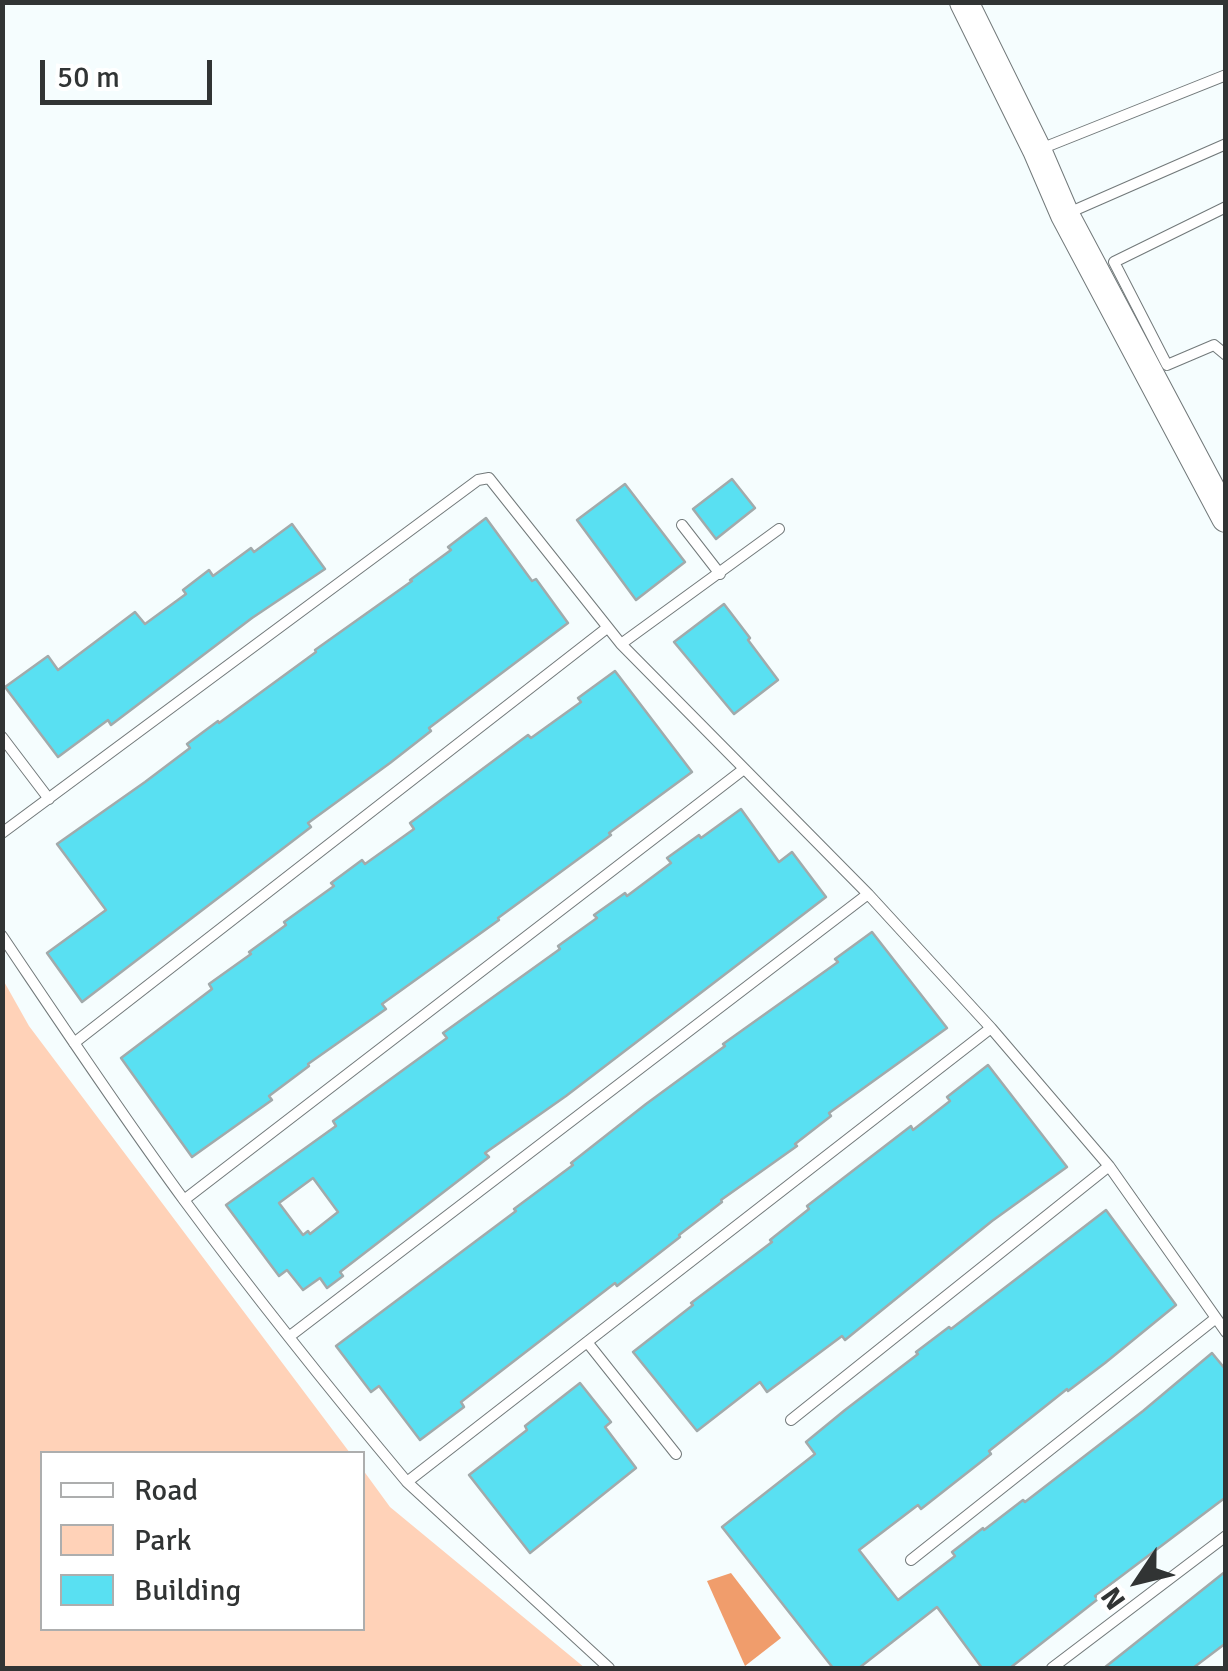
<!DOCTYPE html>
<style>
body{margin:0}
#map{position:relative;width:1228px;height:1671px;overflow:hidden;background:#f5fdfe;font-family:Signika,sans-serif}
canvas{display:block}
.frame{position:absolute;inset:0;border:5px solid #313434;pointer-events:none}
.legend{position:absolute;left:40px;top:1451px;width:325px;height:180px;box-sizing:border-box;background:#fff;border:2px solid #adaeae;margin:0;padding:12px 18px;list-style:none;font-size:30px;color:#313434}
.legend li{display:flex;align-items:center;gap:20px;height:50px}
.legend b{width:50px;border:2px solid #adaeae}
.north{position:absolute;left:1088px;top:1531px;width:100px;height:100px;-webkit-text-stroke:8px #fff;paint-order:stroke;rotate:235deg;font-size:28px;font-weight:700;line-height:40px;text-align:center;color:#313434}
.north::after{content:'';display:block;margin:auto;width:35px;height:45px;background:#313434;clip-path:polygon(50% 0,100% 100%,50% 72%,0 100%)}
.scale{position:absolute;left:40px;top:60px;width:172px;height:45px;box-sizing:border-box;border:5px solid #313434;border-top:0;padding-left:12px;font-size:30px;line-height:35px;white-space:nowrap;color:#313434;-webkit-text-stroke:8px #fff;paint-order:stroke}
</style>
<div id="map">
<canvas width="1228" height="1671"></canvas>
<div class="frame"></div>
<ul class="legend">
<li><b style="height:12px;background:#fff"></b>Road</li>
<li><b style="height:28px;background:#ffd2b8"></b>Park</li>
<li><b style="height:28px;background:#59e0f2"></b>Building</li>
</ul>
<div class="north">N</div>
<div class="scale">50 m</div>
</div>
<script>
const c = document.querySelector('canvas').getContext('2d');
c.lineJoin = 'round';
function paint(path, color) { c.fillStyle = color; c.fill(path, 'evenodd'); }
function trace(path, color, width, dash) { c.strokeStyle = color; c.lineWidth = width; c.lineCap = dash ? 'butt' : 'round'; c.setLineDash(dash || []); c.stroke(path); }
paint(new Path2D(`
 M 2,978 L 29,1026 L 350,1453 L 42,1454 L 42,1628 L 362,1628 L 363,1470 L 390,1507 L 585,1668 L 3,1668 Z`), '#ffd2b8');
paint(new Path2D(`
 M 731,1573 L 781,1638 L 745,1666 L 707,1581 Z`), '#f09d6c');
const building = new Path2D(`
 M 732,479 L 755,508 L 716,539 L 693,509 Z
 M 625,484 L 685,562 L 636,600 L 577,520 Z
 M 486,518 L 532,581 L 536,579 L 568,623 L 429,728 L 431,731 L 390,763 L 308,823 L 311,827 L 82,1002 L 47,953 L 106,910 L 57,844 L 145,782 L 190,748 L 187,744 L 218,721 L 219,723 L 316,652 L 315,650 L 412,581 L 410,580 L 451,550 L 448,547 Z
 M 292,524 L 325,569 L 252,618 L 111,725 L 108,720 L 58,757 L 5,687 L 48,656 L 58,670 L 135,612 L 145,624 L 186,594 L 183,590 L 209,570 L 213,576 L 251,548 L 254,552 Z
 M 724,604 L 750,638 L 748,640 L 778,680 L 734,714 L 674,642 Z
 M 615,671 L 692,772 L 609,833 L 611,835 L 498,918 L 499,920 L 382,1004 L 386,1009 L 308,1064 L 309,1066 L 269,1096 L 272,1100 L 192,1157 L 121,1058 L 212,989 L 209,984 L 251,954 L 249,952 L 286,925 L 284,922 L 334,886 L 331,883 L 362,860 L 365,864 L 414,829 L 410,823 L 528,735 L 531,738 L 581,702 L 578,698 Z
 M 741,809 L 779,862 L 792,852 L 826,897 L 566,1096 L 485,1153 L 489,1157 L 340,1272 L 343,1276 L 327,1288 L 320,1278 L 303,1290 L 287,1270 L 279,1276 L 226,1205 L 336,1126 L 333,1121 L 447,1038 L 443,1033 L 560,949 L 558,946 L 597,918 L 594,915 L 625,893 L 627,896 L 671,863 L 667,858 L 699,835 L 701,838 ZM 313,1178 L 338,1212 L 310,1234 L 308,1231 L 303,1235 L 279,1203 Z
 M 872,932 L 947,1028 L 829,1113 L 831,1116 L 795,1144 L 797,1146 L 721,1200 L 722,1202 L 679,1235 L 680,1237 L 617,1286 L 615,1283 L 461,1402 L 464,1407 L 420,1440 L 379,1386 L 371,1392 L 336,1346 L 516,1211 L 514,1209 L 573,1165 L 571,1163 L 646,1104 L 725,1046 L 723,1044 L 838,962 L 835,959 Z
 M 988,1065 L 1067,1167 L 992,1221 L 845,1340 L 842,1336 L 767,1392 L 760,1382 L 697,1431 L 633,1352 L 693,1305 L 691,1303 L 772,1242 L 770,1240 L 809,1209 L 807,1206 L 911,1126 L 913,1130 L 950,1101 L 947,1097 Z
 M 1106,1210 L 1176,1305 L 1105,1363 L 1068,1391 L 1067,1389 L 989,1451 L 991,1454 L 921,1509 L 918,1505 L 859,1550 L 898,1600 L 955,1556 L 952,1552 L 983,1528 L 984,1530 L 1023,1500 L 1025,1502 L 1143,1411 L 1212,1353 L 1226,1370 L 1226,1497 L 1095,1596 L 1098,1599 L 1010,1668 L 982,1668 L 937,1607 L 859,1668 L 833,1668 L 722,1527 L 815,1454 L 806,1442 L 845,1410 L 918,1354 L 916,1352 L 949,1327 L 951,1329 Z
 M 580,1383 L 611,1422 L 605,1427 L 636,1468 L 530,1553 L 469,1475 L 527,1430 L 525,1426 Z
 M 1226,1571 L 1226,1643 L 1193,1668 L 1104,1668 Z`);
paint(building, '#59e0f2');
trace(building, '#a2aaab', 2.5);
const lane = new Path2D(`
 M 1038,150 L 1226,75
 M 1226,207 L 1114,262 L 1167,365 L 1214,345 L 1226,355
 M 1066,214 L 1226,144
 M 682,525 L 720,574
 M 621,644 L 779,529
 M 2,737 L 49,799
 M 2,833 L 478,480 L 489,478 L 621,644 L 868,894 L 991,1028 L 1109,1166 L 1226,1332
 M 2,936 C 62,1025 121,1114 184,1200 C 255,1296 330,1390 407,1482 L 991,1028
 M 74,1043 L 607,628
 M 184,1200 L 744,769
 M 290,1336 L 868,894
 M 587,1342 L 676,1454
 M 791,1420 L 1109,1166
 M 407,1482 L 609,1668
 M 911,1560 L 1216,1318
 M 1052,1668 L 1226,1536`);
const secondary = new Path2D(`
 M 964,2 L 1037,150 L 1065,215 L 1226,518`);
trace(lane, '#72797a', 12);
trace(secondary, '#72797a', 30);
trace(lane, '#fff', 10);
trace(secondary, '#fff', 28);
</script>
